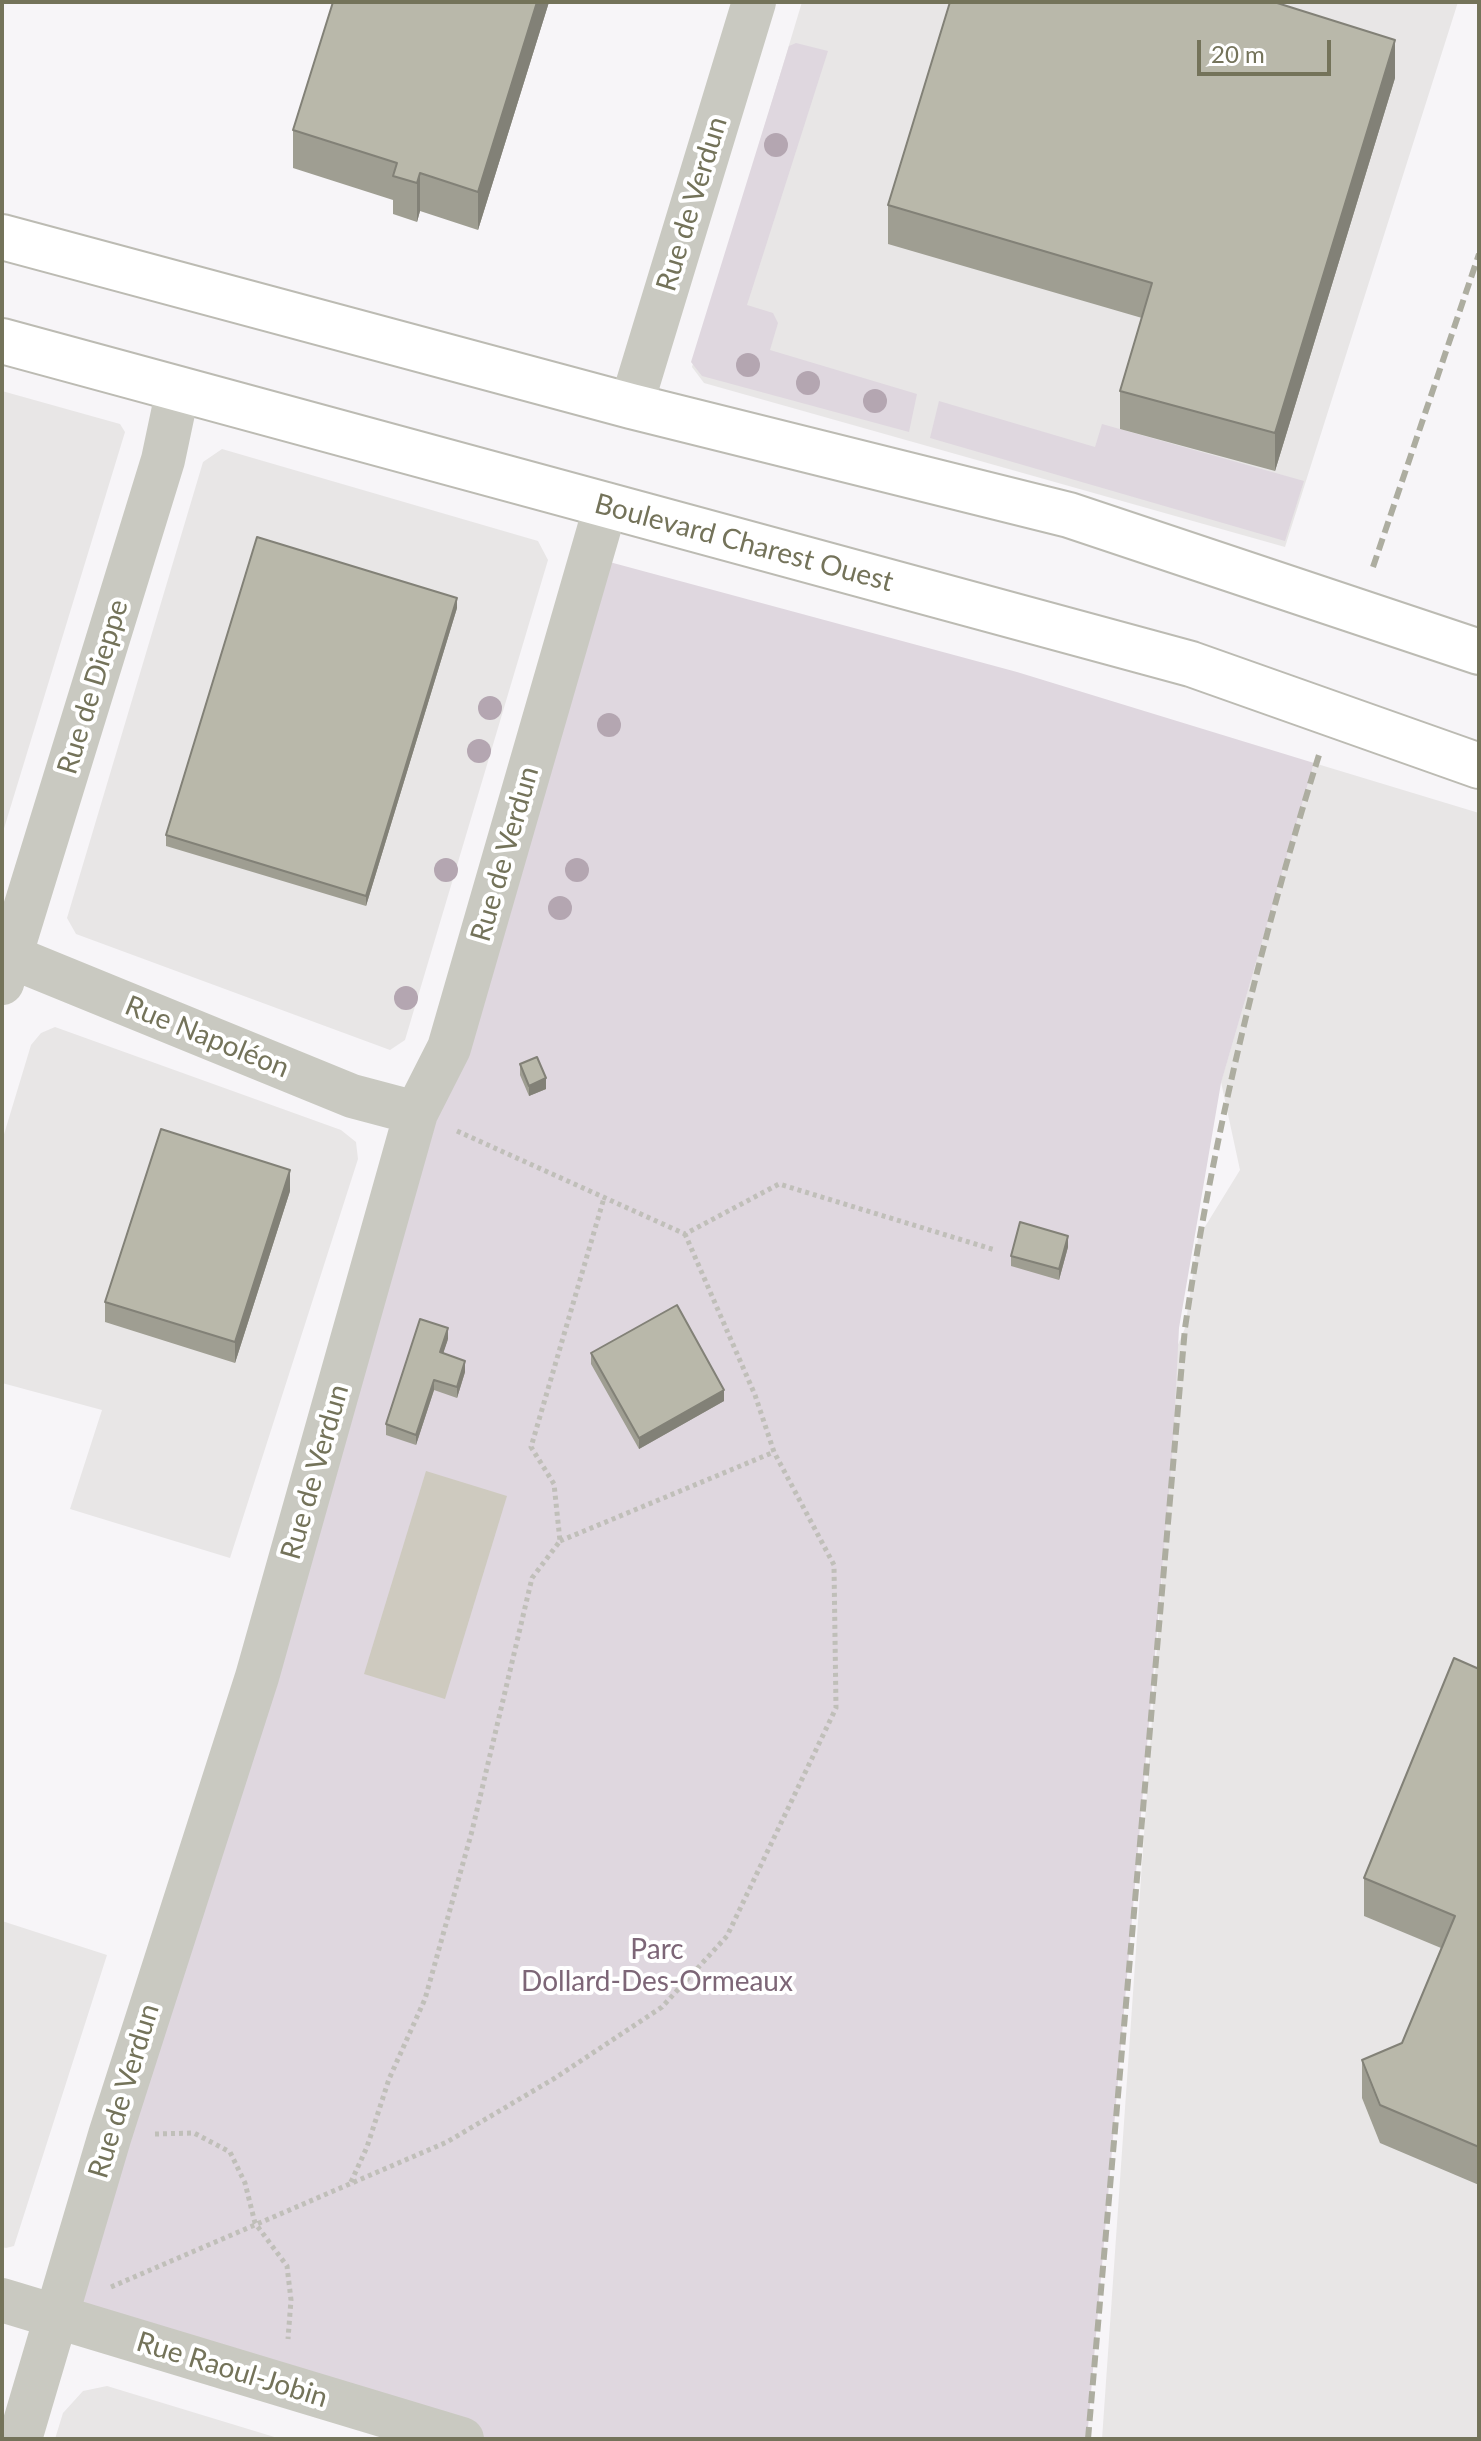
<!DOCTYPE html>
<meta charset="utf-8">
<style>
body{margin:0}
#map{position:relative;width:1481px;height:2441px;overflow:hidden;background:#f7f5f8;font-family:Lato,sans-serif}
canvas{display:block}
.frame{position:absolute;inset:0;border:4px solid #74735a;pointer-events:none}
.scale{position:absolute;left:1197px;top:40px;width:134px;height:36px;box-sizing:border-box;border:4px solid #74735a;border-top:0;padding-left:10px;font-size:24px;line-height:28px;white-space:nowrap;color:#74735a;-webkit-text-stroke:6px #fff;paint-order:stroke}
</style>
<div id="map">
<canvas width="1481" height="2441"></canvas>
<div class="frame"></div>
<div class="scale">20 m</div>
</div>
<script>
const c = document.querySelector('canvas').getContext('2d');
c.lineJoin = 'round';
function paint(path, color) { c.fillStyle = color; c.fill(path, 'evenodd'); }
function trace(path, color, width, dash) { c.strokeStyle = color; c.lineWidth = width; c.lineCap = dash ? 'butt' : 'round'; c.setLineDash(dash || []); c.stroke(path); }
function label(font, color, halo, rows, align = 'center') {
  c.font = font + ' Lato,sans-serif'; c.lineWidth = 8; c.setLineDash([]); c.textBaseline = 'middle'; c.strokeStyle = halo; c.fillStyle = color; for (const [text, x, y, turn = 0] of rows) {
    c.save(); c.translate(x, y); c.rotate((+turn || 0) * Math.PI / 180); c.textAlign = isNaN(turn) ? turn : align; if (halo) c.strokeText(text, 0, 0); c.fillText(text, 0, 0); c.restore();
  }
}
paint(new Path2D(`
 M 802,2 L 1458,2 L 1285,547 L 704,383 L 692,367 Z
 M 2,391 L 120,424 L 125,432 L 2,835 Z
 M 222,449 L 538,541 L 548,560 L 405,1040 L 390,1050 L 76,934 L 67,918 L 203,462 Z
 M 1314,763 L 1479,813 L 1479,2439 L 1102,2439 L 1171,1446 L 1159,1389 L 1185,1328 L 1198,1238 L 1240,1170 L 1221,1082 Z
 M 55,1027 L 341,1130 L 356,1142 L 358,1159 L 230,1558 L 70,1509 L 102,1410 L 2,1383 L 2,1141 L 31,1045 L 41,1033 Z
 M 2,1921 L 107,1955 L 14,2246 L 6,2248 L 2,2247 Z
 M 107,2386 L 281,2439 L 55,2439 L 63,2413 L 83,2391 Z`), '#e8e6e6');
paint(new Path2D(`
 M 796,43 L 828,51 L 747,305 L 773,313 L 778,323 L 770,350 L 917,394 L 909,432 L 702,376 L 691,362 L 789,46 Z
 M 939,401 L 1095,447 L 1102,424 L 1304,481 L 1285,541 L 930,438 Z
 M 591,557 L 1017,672 L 1314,763 L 1221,1083 L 1179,1328 L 1173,1445 L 1087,2439 L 462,2439 L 57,2317 Z`), '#dfd7df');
paint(new Path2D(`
 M 426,1471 L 507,1496 L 445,1699 L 364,1674 Z`), '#cecabf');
const primary = new Path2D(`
 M 2,237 L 631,406 L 1069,515 L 1479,652
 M 2,341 L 1191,664 L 1479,766`);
trace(primary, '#bcbbb3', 48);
trace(new Path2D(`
 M 457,1131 L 685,1234 L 779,1184 L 995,1250
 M 560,1541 L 774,1452
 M 155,2134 L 194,2133 L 230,2152 L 245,2183 L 255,2223 L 287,2266 L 291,2300 L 288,2339
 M 351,2182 L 367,2147 L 389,2079 L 425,1999 L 472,1831 L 532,1578 L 560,1541 L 554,1484 L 531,1447 L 604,1198
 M 111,2287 L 447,2142 L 555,2078 L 662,2007 L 727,1936 L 836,1708 L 834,1565 L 774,1452 L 755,1395 L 685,1234`), '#c0bfb9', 5, [4, 4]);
trace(new Path2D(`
 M 631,406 L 754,2
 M 2,953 L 352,1096 L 416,1113
 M 2,983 L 163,460 L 178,389
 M 2,2300 L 462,2439
 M 20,2439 L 110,2135 L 257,1677 L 416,1113 L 449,1048 L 606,505`), '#c9c9c1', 44);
trace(primary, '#fff', 44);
trace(new Path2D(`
 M 1373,567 L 1479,254
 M 1088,2439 L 1185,1328 C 1214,1133 1260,943 1319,755`), '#adada0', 6, [12, 6]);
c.fillStyle = '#b4a6b1';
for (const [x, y] of [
 [776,145],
 [748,365],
 [808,383],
 [875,401],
 [490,708],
 [609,725],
 [479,751],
 [446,870],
 [577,870],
 [560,908],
 [406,998]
]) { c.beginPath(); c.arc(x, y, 12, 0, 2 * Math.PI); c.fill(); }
paint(new Path2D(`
 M 549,2 L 478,230 L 420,211 L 417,222 L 393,214 L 393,200 L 293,168 L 293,130 Z
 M 1395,78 L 1275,471 L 1120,429 L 1120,391 L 1142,318 L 888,244 L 888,205 Z
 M 457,608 L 366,906 L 166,846 L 166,835 Z
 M 520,1064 L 546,1089 L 529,1096 L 520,1075 Z
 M 290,1191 L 235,1363 L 105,1322 L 105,1302 Z
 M 1068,1247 L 1059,1280 L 1011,1266 L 1011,1256 Z
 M 448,1339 L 443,1353 L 465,1372 L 457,1398 L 434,1390 L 416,1445 L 386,1435 L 386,1424 Z
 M 591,1353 L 724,1401 L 639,1449 L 591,1364 Z
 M 1479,1669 L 1479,2185 L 1380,2143 L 1362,2098 L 1362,2060 L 1402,2043 L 1441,1948 L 1364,1916 L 1364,1878 Z`), '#9f9e92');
paint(new Path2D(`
 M 537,2 L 549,2 L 478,230 L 478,192 Z
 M 1395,40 L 1395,78 L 1275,471 L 1275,433 Z
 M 420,173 L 420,211 L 417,222 L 417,183 Z
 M 457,598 L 457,608 L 366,906 L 366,896 Z
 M 546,1078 L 546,1089 L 529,1096 L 529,1086 Z
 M 290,1170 L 290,1191 L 235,1363 L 235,1342 Z
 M 1068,1236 L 1068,1247 L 1059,1280 L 1059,1269 Z
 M 448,1328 L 448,1339 L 440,1363 L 440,1352 Z
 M 465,1361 L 465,1372 L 457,1398 L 457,1387 Z
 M 434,1380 L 434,1390 L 416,1445 L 416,1435 Z
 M 724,1390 L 724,1401 L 639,1449 L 639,1438 Z`), '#828177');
const building = new Path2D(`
 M 333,2 L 537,2 L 478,192 L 420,173 L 417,183 L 393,176 L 397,163 L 293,130 Z
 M 950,2 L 1274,2 L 1395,40 L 1275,433 L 1120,391 L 1152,283 L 888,205 Z
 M 257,537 L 457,598 L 366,896 L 166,835 Z
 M 537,1057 L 546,1078 L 529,1086 L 520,1064 Z
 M 161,1129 L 290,1170 L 235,1342 L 105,1302 Z
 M 1020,1222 L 1068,1236 L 1059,1269 L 1011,1256 Z
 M 677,1305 L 724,1390 L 639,1438 L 591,1353 Z
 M 420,1319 L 448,1328 L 440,1352 L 465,1361 L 457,1387 L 434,1380 L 416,1435 L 386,1424 Z
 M 1454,1658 L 1479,1669 L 1479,2147 L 1380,2105 L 1362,2060 L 1402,2043 L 1455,1916 L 1364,1878 Z`);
paint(building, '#b9b8aa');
trace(building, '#828177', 2);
label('28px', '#74735a', '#fff', [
 ["Rue de Verdun",692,204,-73],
 ["Boulevard Charest Ouest",744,543,15],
 ["Rue de Dieppe",93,687,-73],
 ["Rue de Verdun",505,854,-74],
 ["Rue Napoléon",207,1037,22],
 ["Rue de Verdun",315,1472,-74],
 ["Rue de Verdun",124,2091,-73],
 ["Rue Raoul-Jobin",232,2370,17]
]);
label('28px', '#7d6677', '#fff', [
 ["Parc",657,1950],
 ["Dollard-Des-Ormeaux",657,1982]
]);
</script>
